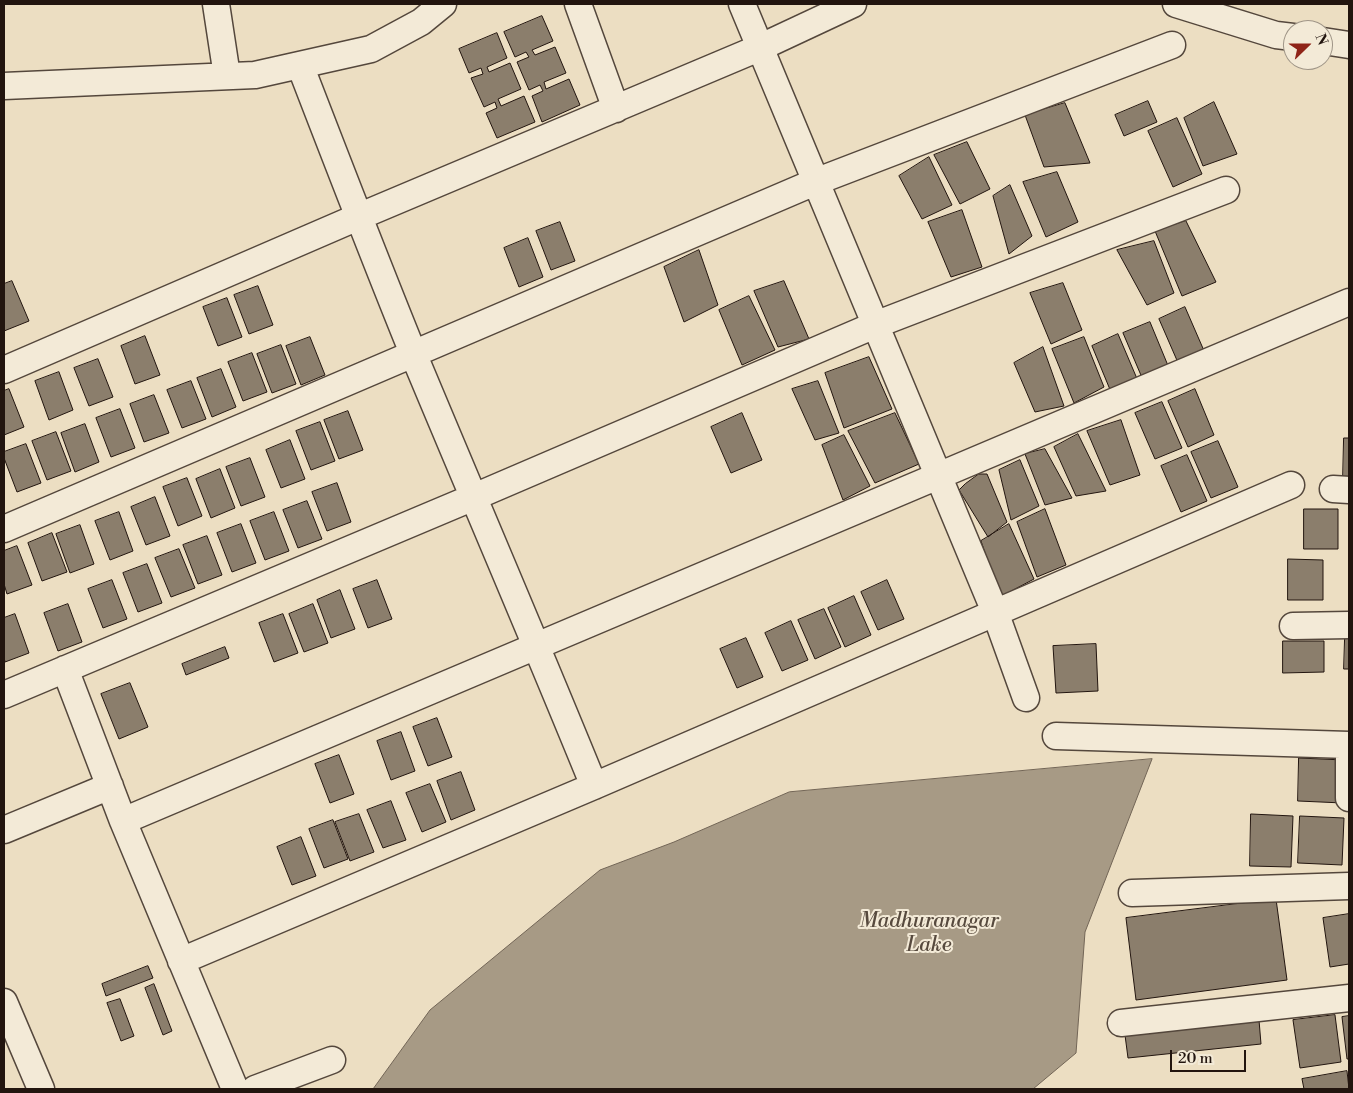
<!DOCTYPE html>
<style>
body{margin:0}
#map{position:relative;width:1353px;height:1093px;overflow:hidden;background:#ecdec2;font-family:"Libre Bodoni",serif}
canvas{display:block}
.frame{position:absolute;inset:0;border:5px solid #22150f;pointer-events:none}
.north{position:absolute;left:1283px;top:20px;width:50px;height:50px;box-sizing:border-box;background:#f3ead7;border:1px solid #9f9587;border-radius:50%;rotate:68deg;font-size:14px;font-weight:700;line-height:20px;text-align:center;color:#22150f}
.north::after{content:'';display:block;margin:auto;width:18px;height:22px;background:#8f2418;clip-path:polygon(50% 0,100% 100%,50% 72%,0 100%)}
.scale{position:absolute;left:1170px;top:1050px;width:76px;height:22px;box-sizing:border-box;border:2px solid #22150f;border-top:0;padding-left:6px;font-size:15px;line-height:18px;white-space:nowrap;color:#22150f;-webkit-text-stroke:4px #f3ead7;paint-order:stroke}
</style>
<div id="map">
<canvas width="1353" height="1093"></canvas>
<div class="frame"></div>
<div class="north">N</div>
<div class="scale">20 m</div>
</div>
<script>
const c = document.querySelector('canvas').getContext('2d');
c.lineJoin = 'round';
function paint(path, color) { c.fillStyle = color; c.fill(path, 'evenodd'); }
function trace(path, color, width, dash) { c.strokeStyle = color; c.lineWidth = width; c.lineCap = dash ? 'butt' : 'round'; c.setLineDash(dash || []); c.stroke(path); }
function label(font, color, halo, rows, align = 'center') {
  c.font = font + ' "Libre Bodoni",serif'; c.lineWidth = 4; c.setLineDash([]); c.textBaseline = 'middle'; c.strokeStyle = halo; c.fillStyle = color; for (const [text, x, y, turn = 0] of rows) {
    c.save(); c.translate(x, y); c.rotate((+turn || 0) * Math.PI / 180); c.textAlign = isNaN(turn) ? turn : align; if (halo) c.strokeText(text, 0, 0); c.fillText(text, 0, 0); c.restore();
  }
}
const water = new Path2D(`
 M 1152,759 L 1085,932 L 1076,1053 L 1033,1089 L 373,1089 L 430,1010 L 600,870 L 674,842 L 789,792 Z`);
paint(water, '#a79a85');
trace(water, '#726556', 1);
const building = new Path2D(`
 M 542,16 L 553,41 L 532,50 L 535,55 L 555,47 L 566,73 L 544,82 L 546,89 L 569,79 L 580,105 L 542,122 L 532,96 L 543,91 L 540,85 L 529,90 L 517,62 L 529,57 L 526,52 L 515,57 L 504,32 Z
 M 497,33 L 507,58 L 487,67 L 489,72 L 510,63 L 521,89 L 498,99 L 501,106 L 524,96 L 535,122 L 497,138 L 486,113 L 497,108 L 495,102 L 484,107 L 471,78 L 483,74 L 481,68 L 469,73 L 459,49 Z
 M 1148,101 L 1157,122 L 1124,136 L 1115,115 Z
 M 1214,102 L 1237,154 L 1203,166 L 1184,118 Z
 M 1065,103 L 1090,163 L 1044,167 L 1025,115 Z
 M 1177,118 L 1202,174 L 1173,187 L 1148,131 Z
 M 967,142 L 990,189 L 960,204 L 934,155 Z
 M 929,157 L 952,205 L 922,219 L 899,176 Z
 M 1057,172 L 1078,222 L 1046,237 L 1023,182 Z
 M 1010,185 L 1032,236 L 1009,254 L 993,196 Z
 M 962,210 L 982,267 L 951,277 L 928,222 Z
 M 1186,221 L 1216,282 L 1182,296 L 1155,231 Z
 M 560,222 L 575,261 L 551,270 L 536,231 Z
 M 528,238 L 543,277 L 519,287 L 504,248 Z
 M 1154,241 L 1174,293 L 1147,305 L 1117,250 Z
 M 699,250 L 718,305 L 684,322 L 664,267 Z
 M 12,281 L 29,321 L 4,331 L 4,284 Z
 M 784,281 L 809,339 L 778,347 L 754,291 Z
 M 1063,283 L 1082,330 L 1051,344 L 1030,293 Z
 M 258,286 L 273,325 L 249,334 L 234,295 Z
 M 749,296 L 775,350 L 742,365 L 719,310 Z
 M 227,298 L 242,337 L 218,346 L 203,307 Z
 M 1185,307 L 1205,353 L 1179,365 L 1159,319 Z
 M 1150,322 L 1169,368 L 1143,380 L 1123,333 Z
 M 1118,334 L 1138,381 L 1111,392 L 1092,346 Z
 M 145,336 L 160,375 L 135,384 L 121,346 Z
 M 310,337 L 325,375 L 301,385 L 286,346 Z
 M 1084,337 L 1104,387 L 1074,403 L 1052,349 Z
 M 281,345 L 296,384 L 272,393 L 257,354 Z
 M 1043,347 L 1064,406 L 1035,412 L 1014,363 Z
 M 252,353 L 267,392 L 243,401 L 228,362 Z
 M 869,357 L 892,409 L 844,428 L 825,373 Z
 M 98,359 L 113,397 L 89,406 L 74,368 Z
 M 221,369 L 236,407 L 212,417 L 197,378 Z
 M 59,372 L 73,410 L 49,420 L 35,381 Z
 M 191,381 L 206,419 L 182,428 L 167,390 Z
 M 818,381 L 839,433 L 815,440 L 792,389 Z
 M 9,389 L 24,427 L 4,435 L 4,391 Z
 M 1195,389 L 1214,435 L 1188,447 L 1168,401 Z
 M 154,395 L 169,433 L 144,442 L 130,404 Z
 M 1162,402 L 1182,448 L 1155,459 L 1135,413 Z
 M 120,409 L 135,448 L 111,457 L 96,418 Z
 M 348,411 L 363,450 L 339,459 L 324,420 Z
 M 742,413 L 762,460 L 731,473 L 711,427 Z
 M 895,413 L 919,464 L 875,483 L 848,431 Z
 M 1121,420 L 1140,475 L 1110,485 L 1087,431 Z
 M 320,422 L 335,461 L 311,470 L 296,431 Z
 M 85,424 L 99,462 L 75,472 L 61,433 Z
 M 56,432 L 71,471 L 47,480 L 32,441 Z
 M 1078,434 L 1106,491 L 1076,496 L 1054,447 Z
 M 844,435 L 870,486 L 843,500 L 822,445 Z
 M 1344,438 L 1349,438 L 1349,479 L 1343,479 Z
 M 290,440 L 305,479 L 281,488 L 266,450 Z
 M 1218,441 L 1238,487 L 1211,498 L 1191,452 Z
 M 26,444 L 41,483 L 17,492 L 4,458 L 4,452 Z
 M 1045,449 L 1072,498 L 1045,505 L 1025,454 Z
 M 1187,455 L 1207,501 L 1181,512 L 1161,466 Z
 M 250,458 L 265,497 L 241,506 L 226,467 Z
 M 1020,460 L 1039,506 L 1011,520 L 999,470 Z
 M 220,469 L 235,508 L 211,518 L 196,479 Z
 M 979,474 L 987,474 L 1007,522 L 988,537 L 959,490 L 965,484 Z
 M 187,478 L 202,516 L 178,526 L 163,487 Z
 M 337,483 L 351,522 L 327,531 L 312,492 Z
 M 155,497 L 170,536 L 146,545 L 131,507 Z
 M 307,501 L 322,539 L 298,548 L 283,510 Z
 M 1045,509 L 1066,565 L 1037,577 L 1017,522 Z
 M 1304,509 L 1338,509 L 1338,549 L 1304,549 Z
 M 119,512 L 133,551 L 110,560 L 95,521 Z
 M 274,512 L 289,551 L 265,560 L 250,521 Z
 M 241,524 L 256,563 L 232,572 L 217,533 Z
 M 1009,524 L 1034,579 L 1000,597 L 981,541 Z
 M 80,525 L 94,564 L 70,573 L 56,534 Z
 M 52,533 L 67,572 L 42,581 L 28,543 Z
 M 207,536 L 222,575 L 198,584 L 183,545 Z
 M 17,546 L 32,585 L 7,594 L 4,584 L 4,551 Z
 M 179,549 L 195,588 L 171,597 L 155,558 Z
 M 1288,559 L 1323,560 L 1323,600 L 1288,600 Z
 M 147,564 L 162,603 L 138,612 L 123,573 Z
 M 112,580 L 127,619 L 103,628 L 88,589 Z
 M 377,580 L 392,619 L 368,628 L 353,589 Z
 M 887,580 L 904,619 L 878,630 L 861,592 Z
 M 340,590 L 355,629 L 331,638 L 317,600 Z
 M 854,596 L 871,635 L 845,647 L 828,608 Z
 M 68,604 L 82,642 L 58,651 L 44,613 Z
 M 313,604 L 328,643 L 304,652 L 289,614 Z
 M 824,609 L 841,647 L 815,659 L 798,620 Z
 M 15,614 L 29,653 L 5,662 L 4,657 L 4,618 Z
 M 283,614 L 298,653 L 274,662 L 259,623 Z
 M 791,621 L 808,660 L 782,671 L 765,633 Z
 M 746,638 L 763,677 L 737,688 L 720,649 Z
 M 1345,638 L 1349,638 L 1349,669 L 1344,669 Z
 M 1283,641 L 1324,641 L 1324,672 L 1283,673 Z
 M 1096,644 L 1098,691 L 1056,693 L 1053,646 Z
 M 225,647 L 229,658 L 186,675 L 182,664 Z
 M 130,683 L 148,727 L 119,739 L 101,694 Z
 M 437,718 L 452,757 L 428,766 L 413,727 Z
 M 401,732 L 415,771 L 391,780 L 377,741 Z
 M 339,755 L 354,794 L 330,803 L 315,764 Z
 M 1299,758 L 1344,760 L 1343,803 L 1298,801 Z
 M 461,772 L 475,810 L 451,820 L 437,781 Z
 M 430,784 L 446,822 L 422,832 L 406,793 Z
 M 391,801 L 406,840 L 383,848 L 367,810 Z
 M 359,814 L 374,852 L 350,861 L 335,822 Z
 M 1251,814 L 1293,816 L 1291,867 L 1250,866 Z
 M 1300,816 L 1344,818 L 1342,865 L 1298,863 Z
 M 333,820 L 348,859 L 324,868 L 309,829 Z
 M 301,837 L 316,876 L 292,885 L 277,847 Z
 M 1276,899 L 1287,980 L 1136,1000 L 1126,918 Z
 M 1349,914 L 1349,964 L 1330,967 L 1323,918 Z
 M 148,966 L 153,978 L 106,996 L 102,984 Z
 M 154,984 L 172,1031 L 163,1035 L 145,988 Z
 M 120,999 L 134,1036 L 121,1041 L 107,1003 Z
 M 1335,1015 L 1341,1062 L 1300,1068 L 1293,1020 Z
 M 1349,1016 L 1349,1059 L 1347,1059 L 1342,1017 Z
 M 1259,1020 L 1261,1044 L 1128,1058 L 1125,1035 Z
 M 1347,1071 L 1349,1089 L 1304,1089 L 1302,1079 Z`);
paint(building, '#8b7e6c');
trace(building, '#22150f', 1);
const street = new Path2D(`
 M 216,4 L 227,76
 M 578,4 L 616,109
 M 742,4 L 995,612 L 1026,698
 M 1176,4 L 1276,35 L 1293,37
 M 1323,41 L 1349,45
 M 300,65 C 337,161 374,257 413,353 C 473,497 535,641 594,786
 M 4,86 L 255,75 L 371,49 L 421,22 L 443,4
 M 4,370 L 358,217 L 759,48 L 853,4
 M 1333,489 L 1349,490
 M 4,529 L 815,182 L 1172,45
 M 1293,626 L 1349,625
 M 65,669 L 123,821 L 235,1089
 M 4,695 L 474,497 L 875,325 L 1226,190
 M 1056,736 L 1349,745
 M 1349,745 L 1349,798
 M 123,821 L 1349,302
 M 4,830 L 110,786
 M 1132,893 L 1349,886
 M 181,961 L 594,786 L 1291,485
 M 4,1002 L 41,1089
 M 1121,1023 L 1349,998
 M 255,1089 L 332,1060`);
trace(street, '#54473c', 29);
trace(street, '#f3ead7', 26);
label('italic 21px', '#574a3e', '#f3ead7', [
 ["Madhuranagar",929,922],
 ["Lake",929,946]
]);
</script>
